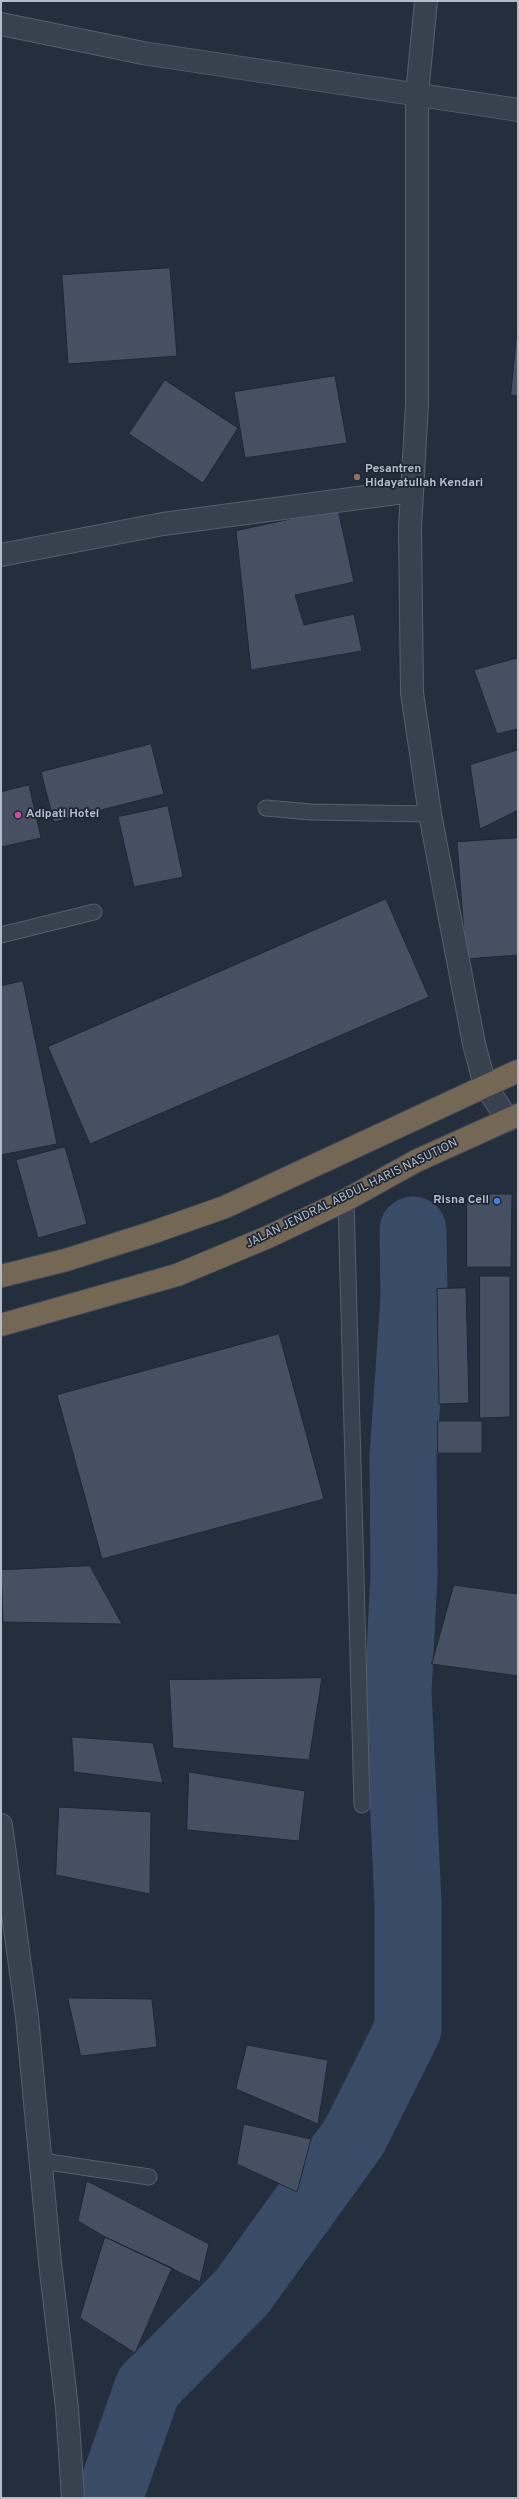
<!DOCTYPE html>
<style>
body{margin:0}
#map{position:relative;width:519px;height:2499px;overflow:hidden;background:#242f3e;font-family:Overpass,sans-serif}
canvas{display:block}
.frame{position:absolute;inset:0;border:2px solid #b4bcc9;pointer-events:none}
</style>
<div id="map">
<canvas width="519" height="2499"></canvas>
<div class="frame"></div>
</div>
<script>
const c = document.querySelector('canvas').getContext('2d');
c.lineJoin = 'round';
function trace(path, color, width, dash) { c.strokeStyle = color; c.lineWidth = width; c.lineCap = dash ? 'butt' : 'round'; c.setLineDash(dash || []); c.stroke(path); }
function paint(path, color) { c.fillStyle = color; c.fill(path, 'evenodd'); }
function label(font, color, halo, rows, align = 'center') {
  c.font = font + ' Overpass,sans-serif'; c.lineWidth = 3.5; c.setLineDash([]); c.textBaseline = 'middle'; c.strokeStyle = halo; c.fillStyle = color; for (const [text, x, y, turn = 0] of rows) {
    c.save(); c.translate(x, y); c.rotate((+turn || 0) * Math.PI / 180); c.textAlign = isNaN(turn) ? turn : align; if (halo) c.strokeText(text, 0, 0); c.fillText(text, 0, 0); c.restore();
  }
}
trace(new Path2D(`
 M 109,2498 L 148,2387 L 242,2292 L 354,2137 L 408,2029 L 408,1903 L 398,1691 L 404,1574 L 403,1456 L 414,1298 L 413,1230`), '#394c67', 67);
const building = new Path2D(`
 M 170,268 L 177,356 L 68,364 L 62,275 Z
 M 518,320 L 518,396 L 511,395 Z
 M 335,376 L 347,443 L 245,458 L 234,392 Z
 M 165,380 L 238,428 L 203,483 L 129,434 Z
 M 338,509 L 354,582 L 295,595 L 304,625 L 354,614 L 362,651 L 251,670 L 236,531 Z
 M 518,658 L 518,729 L 497,734 L 474,670 Z
 M 151,744 L 164,794 L 54,822 L 41,772 Z
 M 518,750 L 518,810 L 480,829 L 470,765 Z
 M 29,785 L 41,838 L 1,847 L 1,792 Z
 M 168,806 L 183,877 L 134,887 L 118,817 Z
 M 518,838 L 518,955 L 466,959 L 457,842 Z
 M 386,899 L 429,997 L 90,1144 L 48,1047 Z
 M 23,981 L 57,1144 L 1,1155 L 1,986 Z
 M 65,1147 L 87,1224 L 38,1238 L 16,1160 Z
 M 467,1194 L 512,1194 L 511,1267 L 467,1267 Z
 M 480,1276 L 510,1276 L 510,1417 L 480,1418 Z
 M 466,1288 L 469,1403 L 439,1404 L 437,1289 Z
 M 279,1334 L 324,1499 L 102,1559 L 57,1395 Z
 M 438,1421 L 482,1421 L 482,1453 L 438,1453 Z
 M 90,1566 L 122,1624 L 3,1622 L 1,1570 Z
 M 454,1585 L 518,1594 L 518,1676 L 432,1664 Z
 M 322,1678 L 309,1760 L 173,1748 L 169,1680 Z
 M 72,1737 L 153,1743 L 163,1783 L 74,1772 Z
 M 189,1772 L 305,1791 L 299,1841 L 187,1830 Z
 M 59,1807 L 151,1812 L 150,1894 L 56,1875 Z
 M 68,1998 L 152,1999 L 157,2047 L 81,2056 Z
 M 247,2045 L 328,2060 L 318,2124 L 236,2089 Z
 M 244,2124 L 311,2139 L 297,2192 L 237,2164 Z
 M 87,2181 L 209,2244 L 200,2282 L 105,2237 L 78,2221 Z
 M 105,2237 L 172,2268 L 135,2353 L 80,2318 Z`);
paint(building, '#455162');
trace(building, '#1f2835', 1);
const lane = new Path2D(`
 M 266,808 L 311,812 L 430,814
 M 1,935 L 94,912
 M 346,1200 L 362,1805
 M 42,2161 L 149,2177`);
const street = new Path2D(`
 M 426,1 L 417,94 L 417,404 L 410,528 L 412,693 L 430,814 L 474,1044 L 485,1085 L 508,1120
 M 1,24 L 143,53 L 518,110
 M 1,555 L 163,524 L 411,491
 M 1,1825 L 27,2017 L 50,2262 L 67,2408 L 73,2498`);
const highway = new Path2D(`
 M 1,1276 L 66,1260 L 151,1233 L 225,1207 L 518,1071
 M 1,1325 L 177,1275 L 268,1237 L 346,1200 L 416,1161 L 518,1115`);
trace(lane, '#565f6c', 17);
trace(street, '#565f6c', 24);
trace(highway, '#434c59', 24);
trace(lane, '#38414e', 15);
trace(street, '#38414e', 22);
trace(highway, '#746855', 22);
for (const [x, y, r, color] of [
 [357,477,4,"#8d6e63"],
 [18,815,4,"#d1479c"],
 [497,1201,4,"#3f7fe0"]
]) { const dot = new Path2D(); dot.arc(x, y, r, 0, 2 * Math.PI); c.fillStyle = color; c.fill(dot); trace(dot, '#1d2633', 1.5); }
label('bold 12px', '#b4bcc9', '#1d2633', [
 ["Pesantren",365,470],
 ["Hidayatullah Kendari",365,484],
 ["Adipati Hotel",26,815],
 ["Risna Cell",489,1201,"right"]
], 'left');
label('12px', '#b4bcc9', '#1d2633', [
 ["JALAN JENDRAL ABDUL HARIS NASUTION",352,1194,-26]
]);
</script>
